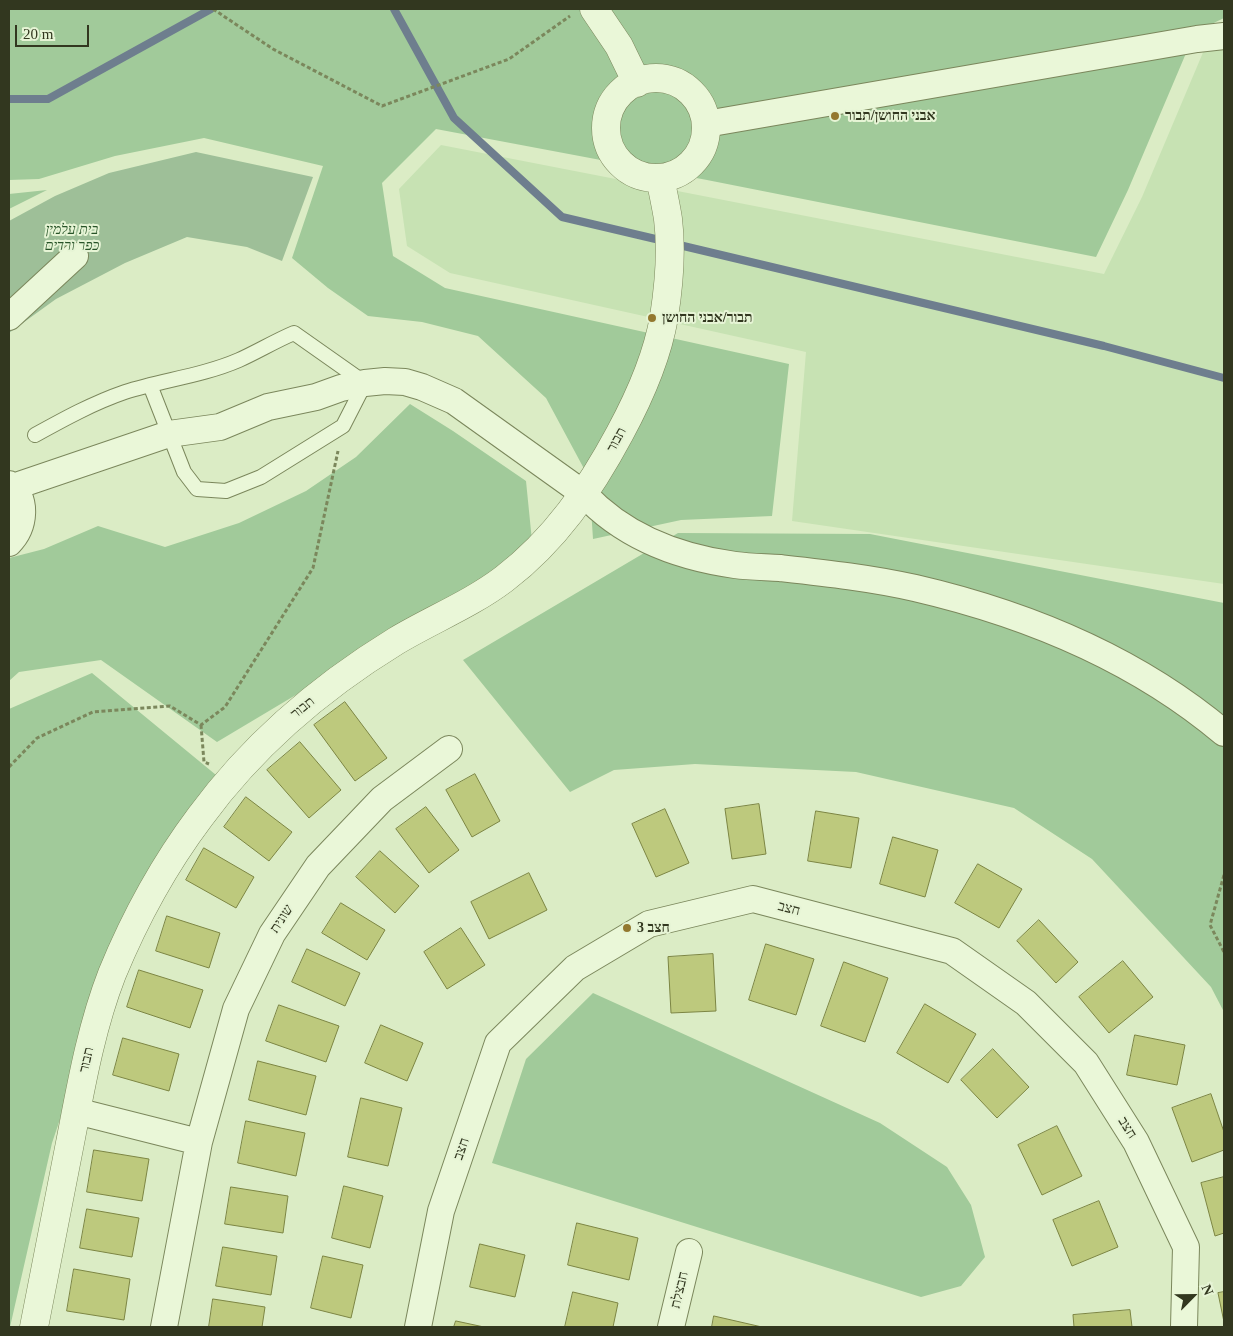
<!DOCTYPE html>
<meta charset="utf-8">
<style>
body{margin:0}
#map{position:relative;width:1233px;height:1336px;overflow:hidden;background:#dbecc5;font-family:"Times New Roman",serif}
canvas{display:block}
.frame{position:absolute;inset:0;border:10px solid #32371f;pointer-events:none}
.north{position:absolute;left:1168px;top:1271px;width:50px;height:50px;-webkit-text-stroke:4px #e6f4d5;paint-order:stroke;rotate:67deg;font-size:14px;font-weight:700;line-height:20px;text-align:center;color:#32371f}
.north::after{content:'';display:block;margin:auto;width:18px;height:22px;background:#32371f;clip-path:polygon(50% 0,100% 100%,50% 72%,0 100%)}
.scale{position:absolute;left:15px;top:25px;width:74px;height:22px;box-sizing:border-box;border:2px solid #32371f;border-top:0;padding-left:6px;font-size:15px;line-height:18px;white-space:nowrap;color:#32371f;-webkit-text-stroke:4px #e6f4d5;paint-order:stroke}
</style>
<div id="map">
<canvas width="1233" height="1336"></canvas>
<div class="frame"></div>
<div class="north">N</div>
<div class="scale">20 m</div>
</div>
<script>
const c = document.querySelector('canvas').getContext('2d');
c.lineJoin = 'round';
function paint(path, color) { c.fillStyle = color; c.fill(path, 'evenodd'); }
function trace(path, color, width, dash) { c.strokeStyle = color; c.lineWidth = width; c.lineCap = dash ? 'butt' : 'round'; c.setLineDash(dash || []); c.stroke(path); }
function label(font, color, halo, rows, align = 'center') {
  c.font = font + ' "Times New Roman",Heebo,serif'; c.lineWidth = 4; c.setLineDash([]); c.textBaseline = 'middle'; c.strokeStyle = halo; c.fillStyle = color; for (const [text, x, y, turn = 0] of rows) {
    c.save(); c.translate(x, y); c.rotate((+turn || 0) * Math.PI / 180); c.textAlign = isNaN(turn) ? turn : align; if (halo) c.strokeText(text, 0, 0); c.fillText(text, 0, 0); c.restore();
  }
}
paint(new Path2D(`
 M 1224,35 L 1224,584 L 792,521 L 806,352 L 450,273 L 407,246 L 399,189 L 441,145 L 1104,274 L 1142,197 L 1207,43 Z`), '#c7e2b3');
paint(new Path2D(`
 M 9,9 L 1224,9 L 1224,18 L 1195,32 L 1128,190 L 1096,257 L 707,180 L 436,129 L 382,183 L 393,256 L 445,288 L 789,364 L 772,516 L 681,520 L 593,539 L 589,478 L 546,398 L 478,336 L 422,322 L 368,316 L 328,288 L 292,258 L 323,166 L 204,138 L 115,156 L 39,179 L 9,180 Z
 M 47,190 L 9,209 L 9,194 Z
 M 410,404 L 453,431 L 526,481 L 534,561 L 485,582 L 217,742 L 101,660 L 19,672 L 9,681 L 9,558 L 44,549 L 98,526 L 165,547 L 239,523 L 306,491 L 356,457 Z
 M 678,533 L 870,534 L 1224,603 L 1224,1012 L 1211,987 L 1092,859 L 1014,808 L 856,772 L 695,764 L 614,770 L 570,792 L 463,660 Z
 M 92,673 L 227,784 L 102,994 L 52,1143 L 10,1327 L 9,1327 L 9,709 Z
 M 593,993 L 880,1123 L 947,1167 L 971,1205 L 985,1257 L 961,1286 L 921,1297 L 492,1163 L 526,1059 Z`), '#a1ca9a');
paint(new Path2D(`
 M 196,152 L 313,177 L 282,261 L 247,247 L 187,237 L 125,263 L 56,299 L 9,333 L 9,221 L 55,196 L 109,173 Z`), '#9ebf98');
trace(new Path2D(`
 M 394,9 L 454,118 L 562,217 L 664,241
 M 9,99 L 48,99 L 211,9
 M 675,244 L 1104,346 L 1224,378`), '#6e7e8e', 8);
const building = new Path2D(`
 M 345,702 L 387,758 L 355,781 L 314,725 Z
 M 300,742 L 341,790 L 309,818 L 267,770 Z
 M 475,774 L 500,821 L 472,837 L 446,790 Z
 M 246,797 L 292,832 L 269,861 L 224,827 Z
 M 759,804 L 766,854 L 732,859 L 725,809 Z
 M 426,807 L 459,850 L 429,873 L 396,829 Z
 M 665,809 L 689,863 L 656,877 L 632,824 Z
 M 816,811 L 859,818 L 851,868 L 808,861 Z
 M 893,837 L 938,850 L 925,897 L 880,884 Z
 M 204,848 L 254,877 L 236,908 L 186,880 Z
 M 380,851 L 419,886 L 395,913 L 356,877 Z
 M 978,864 L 1022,889 L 999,928 L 955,903 Z
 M 529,873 L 547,910 L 489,939 L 471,902 Z
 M 341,903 L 385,930 L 367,960 L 322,933 Z
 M 167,916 L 220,933 L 209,968 L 156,951 Z
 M 1039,920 L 1078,962 L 1056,983 L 1017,941 Z
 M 461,928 L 485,965 L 447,989 L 424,952 Z
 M 766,944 L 814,959 L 796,1015 L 749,1000 Z
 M 307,949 L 360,973 L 345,1006 L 292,982 Z
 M 713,954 L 716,1011 L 671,1013 L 668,957 Z
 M 1123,961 L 1153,997 L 1109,1033 L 1079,997 Z
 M 844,962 L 888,978 L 865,1042 L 821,1026 Z
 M 139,970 L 203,990 L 190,1028 L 127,1007 Z
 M 925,1004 L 976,1034 L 948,1083 L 897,1053 Z
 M 279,1005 L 339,1026 L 326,1062 L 266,1041 Z
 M 381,1025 L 423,1043 L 407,1081 L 365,1063 Z
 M 1135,1035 L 1185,1045 L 1177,1085 L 1127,1075 Z
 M 123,1038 L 179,1054 L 169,1091 L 113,1075 Z
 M 993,1049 L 1029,1087 L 997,1118 L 961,1080 Z
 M 258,1061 L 316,1076 L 306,1115 L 249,1100 Z
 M 1211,1094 L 1224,1132 L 1224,1150 L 1192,1162 L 1172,1108 Z
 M 361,1098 L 402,1108 L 388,1166 L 348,1157 Z
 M 246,1121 L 305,1133 L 296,1176 L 238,1163 Z
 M 1057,1126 L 1082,1176 L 1042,1195 L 1018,1145 Z
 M 94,1150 L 149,1159 L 142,1201 L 87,1192 Z
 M 1224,1177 L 1224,1233 L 1215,1236 L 1201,1183 Z
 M 344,1186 L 383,1196 L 370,1248 L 332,1238 Z
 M 231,1187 L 288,1196 L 283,1233 L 225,1224 Z
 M 1099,1201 L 1118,1247 L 1072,1266 L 1053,1220 Z
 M 87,1209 L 139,1218 L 132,1257 L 80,1248 Z
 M 577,1223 L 638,1238 L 629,1280 L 568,1265 Z
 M 480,1244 L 525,1255 L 515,1297 L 470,1287 Z
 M 223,1247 L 277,1256 L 271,1295 L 216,1286 Z
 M 323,1256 L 363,1265 L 351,1318 L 311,1308 Z
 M 74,1269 L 130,1279 L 124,1320 L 67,1311 Z
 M 573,1292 L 618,1303 L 613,1327 L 565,1327 Z
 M 1224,1292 L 1224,1322 L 1218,1293 Z
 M 213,1299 L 265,1307 L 262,1327 L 209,1327 Z
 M 1130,1310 L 1132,1327 L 1074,1327 L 1073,1315 Z
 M 714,1316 L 762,1327 L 712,1327 Z
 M 456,1321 L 484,1327 L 454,1327 Z`);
paint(building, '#bdc97d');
trace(building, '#7c8543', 1);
const service = new Path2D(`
 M 35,435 C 64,419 93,403 125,392 C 162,380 202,376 239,360 C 257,352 275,341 294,333 L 365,383 L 343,426 L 261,477 L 226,491 L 197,489 L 184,472 L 150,385`);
const minor = new Path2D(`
 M 706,124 L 1197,39 L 1224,36
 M 9,317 L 75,256
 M 9,484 C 28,499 25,527 9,543
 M 13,487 L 169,434 L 220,427 L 268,407 L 316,397 L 341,388 L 365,383 L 385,381 L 405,382 L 422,387 L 454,401 L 584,494 C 624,537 677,557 735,565 C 750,567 765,567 780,568 C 825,573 871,578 915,588 C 1027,614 1136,659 1224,733
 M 76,1111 L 199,1142
 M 164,1327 L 199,1142 L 236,1009 L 272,934 L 318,866 L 382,799 L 449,749
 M 418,1327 L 441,1211 L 498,1043 L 575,968 L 649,924 L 753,899 L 952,951 L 1026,1003 L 1086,1063 L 1136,1142 L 1186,1247 L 1184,1327
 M 671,1327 L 689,1252`);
const tertiary = new Path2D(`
 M 594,9 L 619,46 L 637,83
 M606 128a50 50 0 1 1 100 0a50 50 0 1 1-100 0Z
 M 34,1327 C 46,1266 58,1204 70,1143 C 81,1086 91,1028 112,974 C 135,918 164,865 200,817 C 252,746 321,687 396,641 C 431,620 471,604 504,579 C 555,540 590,489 620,433 C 640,396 657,358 664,317 C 669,285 672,251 668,219 C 666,206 663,192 660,178`);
trace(service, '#7b875c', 16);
trace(minor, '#7b875c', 28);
trace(tertiary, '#7b875c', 29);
trace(new Path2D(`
 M 213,9 L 273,49 L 382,106 L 509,59 L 570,16
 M 201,725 L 204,762 L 209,764
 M 9,767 L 37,738 L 93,712 L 170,706 L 201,725 L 225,707 L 313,568 L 338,451
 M 1224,875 L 1210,925 L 1224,952`), '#7b875c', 3, [4, 2.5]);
trace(service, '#eaf7d8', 14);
trace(minor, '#eaf7d8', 26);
trace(tertiary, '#eaf7d8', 28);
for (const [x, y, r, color] of [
 [835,116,5,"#93782f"],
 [652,318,5,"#93782f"],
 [627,928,5,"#93782f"]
]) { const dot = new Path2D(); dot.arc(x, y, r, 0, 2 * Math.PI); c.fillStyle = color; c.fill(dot); trace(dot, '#e6f4d5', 2); }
label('bold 14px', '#32371f', '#e6f4d5', [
 ["אבני החושן/תבור",845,116],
 ["תבור/אבני החושן",662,318],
 ["חצב 3",637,928]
], 'left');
label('italic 14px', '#275327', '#e6f4d5', [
 ["בית עלמין",72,230],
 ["כפר ורדים",72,246]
]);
label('14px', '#32371f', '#e6f4d5', [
 ["תבור",617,440,-62],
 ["תבור",303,708,-39],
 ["חצב",789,909,15],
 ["שונית",282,919,-57],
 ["תבור",87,1060,-77],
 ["חצב",1127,1128,58],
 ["חצב",462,1149,-71],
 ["חבצלת",680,1290,-77]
]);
</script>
